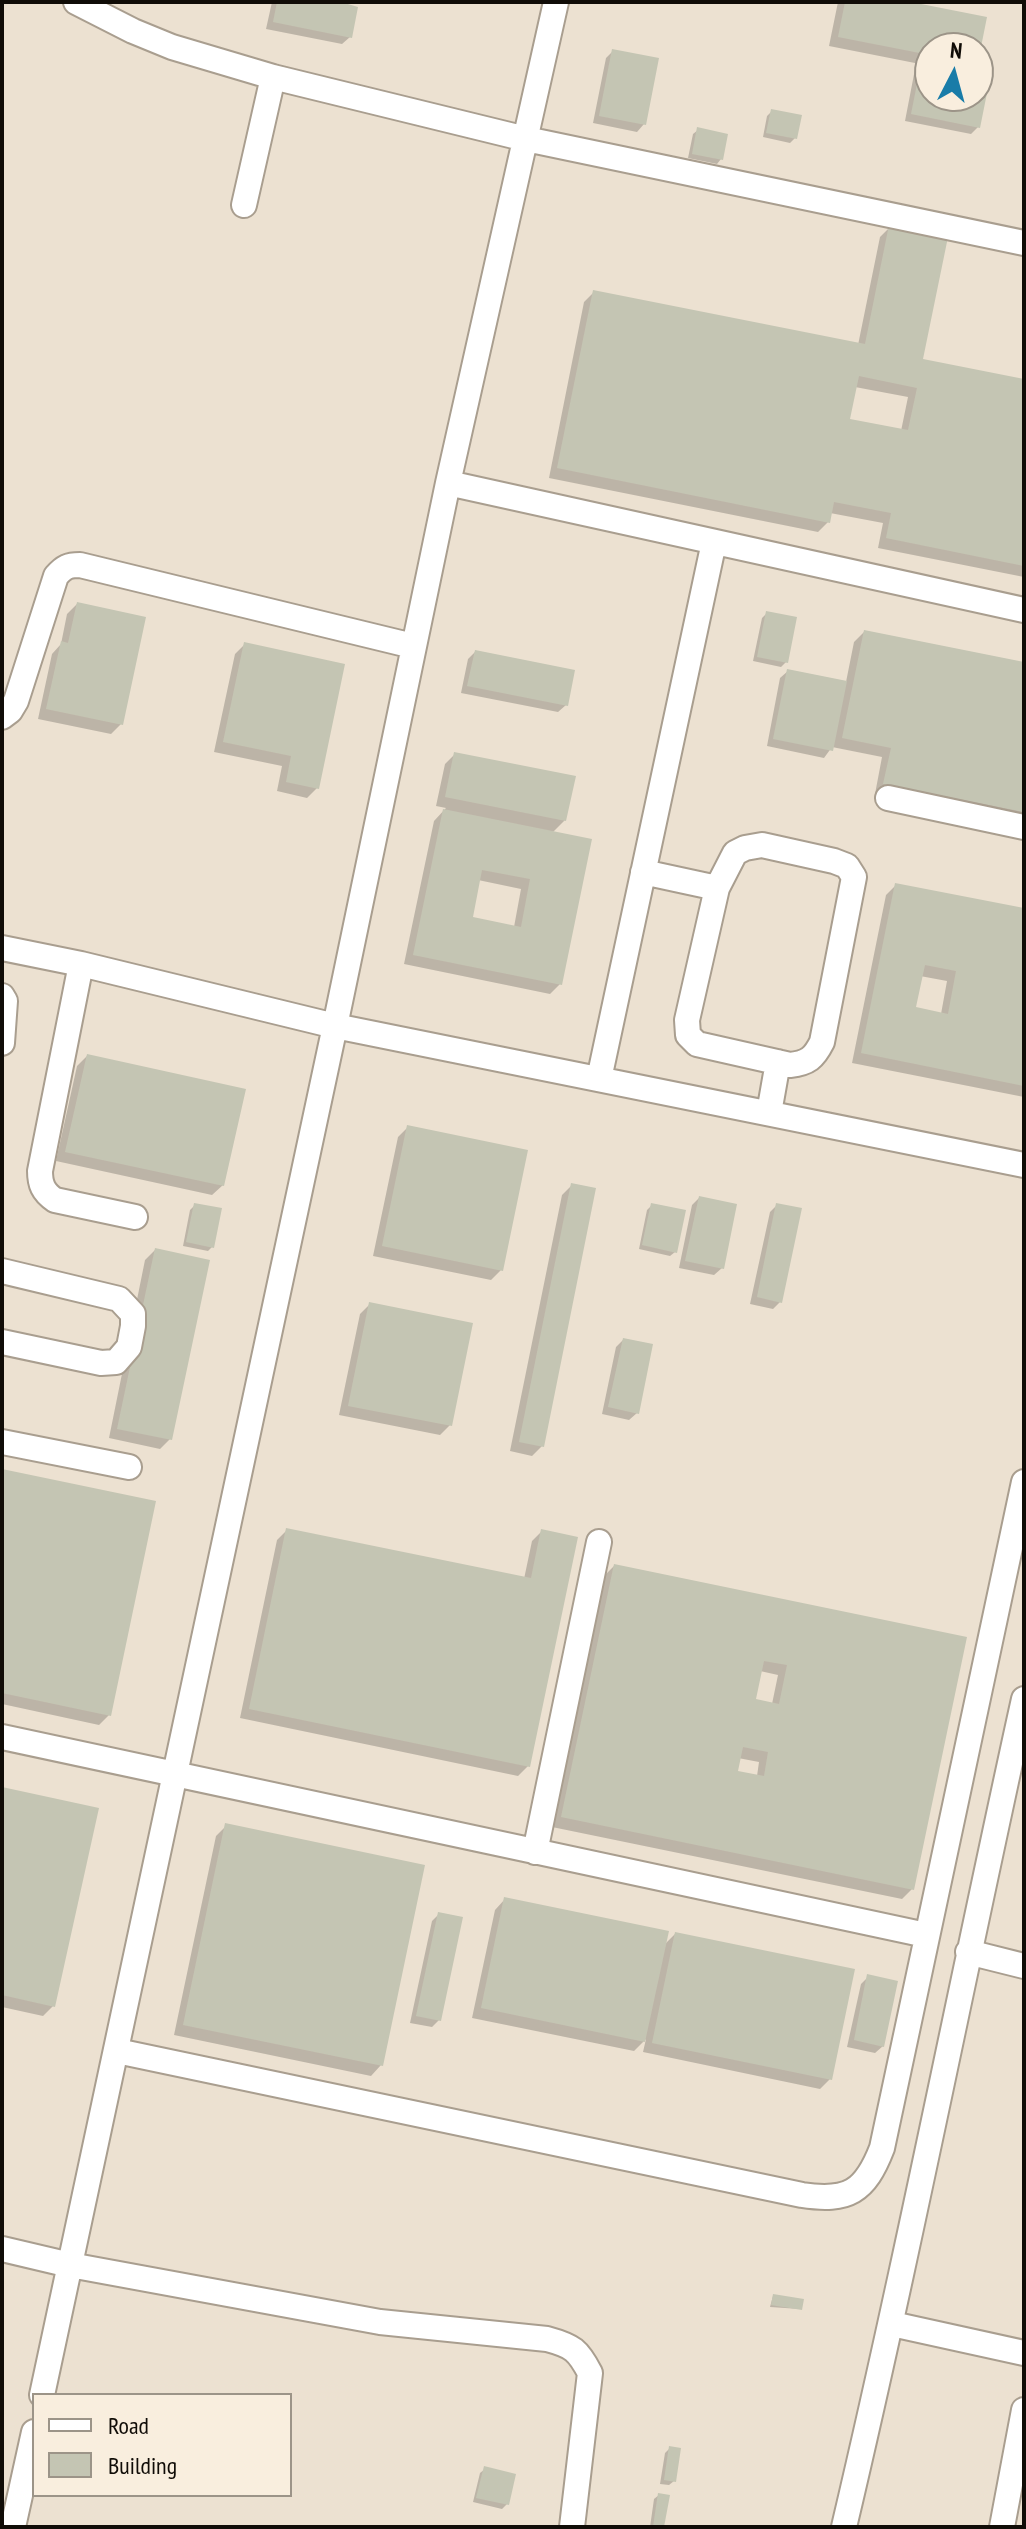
<!DOCTYPE html>
<style>
body{margin:0}
#map{position:relative;width:1026px;height:2529px;overflow:hidden;background:#ece1d1;font-family:"PT Sans Narrow",sans-serif}
canvas{display:block}
.frame{position:absolute;inset:0;border:4px solid #100c07;pointer-events:none}
.legend{position:absolute;left:32px;top:2393px;width:260px;height:104px;box-sizing:border-box;background:#f9eede;border:2px solid #9c9488;margin:0;padding:10px 14px;list-style:none;font-size:24px;color:#100c07}
.legend li{display:flex;align-items:center;gap:16px;height:40px}
.legend b{width:40px;border:2px solid #9c9488}
.north{position:absolute;left:914px;top:32px;width:80px;height:80px;box-sizing:border-box;background:#f9eede;border:2px solid #9c9488;border-radius:50%;rotate:6deg;font-size:22px;font-weight:700;line-height:32px;text-align:center;color:#100c07}
.north::after{content:'';display:block;margin:auto;width:28px;height:36px;background:#197ca8;clip-path:polygon(50% 0,100% 100%,50% 72%,0 100%)}
</style>
<div id="map">
<canvas width="1026" height="2529"></canvas>
<div class="frame"></div>
<ul class="legend">
<li><b style="height:10px;background:#fff"></b>Road</li>
<li><b style="height:22px;background:#c4c5b3"></b>Building</li>
</ul>
<div class="north">N</div>
</div>
<script>
const c = document.querySelector('canvas').getContext('2d');
c.lineJoin = 'round';
function paint(path, color) { c.fillStyle = color; c.fill(path, 'evenodd'); }
function trace(path, color, width, dash) { c.strokeStyle = color; c.lineWidth = width; c.lineCap = dash ? 'butt' : 'round'; c.setLineDash(dash || []); c.stroke(path); }
paint(new Path2D(`
 M 272,2 L 339,2 L 350,37 L 342,44 L 266,29 Z
 M 838,2 L 901,2 L 985,19 L 978,54 L 978,48 L 930,48 L 930,96 L 978,96 L 978,73 L 978,127 L 971,134 L 905,121 L 915,69 L 920,64 L 829,46 Z
 M 613,51 L 644,124 L 637,132 L 593,123 L 606,58 Z
 M 772,111 L 795,138 L 790,143 L 763,137 L 767,116 Z
 M 698,130 L 721,159 L 717,164 L 688,158 L 693,134 Z
 M 890,227 L 921,360 L 1024,381 L 1024,577 L 878,548 L 883,523 L 830,513 L 828,522 L 818,532 L 549,478 L 584,302 L 594,292 L 858,345 L 880,237 ZM 855,387 L 908,397 L 901,431 L 848,421 Z
 M 77,604 L 121,724 L 111,734 L 38,719 L 52,654 L 61,644 L 67,614 Z
 M 767,613 L 786,662 L 781,667 L 753,661 L 762,618 Z
 M 864,632 L 1024,664 L 1024,824 L 875,794 L 882,757 L 832,747 L 824,758 L 767,746 L 780,678 L 788,671 L 846,682 L 854,642 Z
 M 245,644 L 317,788 L 307,798 L 277,791 L 282,766 L 214,752 L 235,654 Z
 M 475,652 L 566,705 L 558,712 L 461,693 L 468,659 Z
 M 455,754 L 565,820 L 552,833 L 560,984 L 550,994 L 404,964 L 434,821 L 446,808 L 436,806 L 445,764 ZM 478,880 L 521,889 L 514,927 L 470,919 Z
 M 896,885 L 1024,910 L 1024,1097 L 852,1063 L 886,895 ZM 920,976 L 947,981 L 941,1014 L 914,1009 Z
 M 87,1056 L 223,1185 L 212,1195 L 56,1161 L 77,1066 Z
 M 408,1127 L 501,1270 L 491,1280 L 373,1256 L 398,1137 Z
 M 572,1185 L 542,1446 L 532,1456 L 510,1451 L 562,1195 Z
 M 699,1198 L 722,1268 L 714,1275 L 679,1268 L 692,1205 Z
 M 195,1205 L 212,1247 L 208,1251 L 183,1246 L 190,1210 Z
 M 652,1205 L 675,1252 L 670,1256 L 639,1249 L 647,1210 Z
 M 777,1205 L 780,1302 L 773,1309 L 750,1304 L 770,1212 Z
 M 155,1250 L 170,1439 L 160,1449 L 109,1438 L 145,1260 Z
 M 370,1304 L 450,1425 L 440,1435 L 339,1415 L 360,1314 Z
 M 623,1340 L 637,1413 L 629,1420 L 602,1414 L 616,1347 Z
 M 2,1471 L 109,1715 L 99,1725 L 2,1704 Z
 M 287,1530 L 524,1579 L 532,1541 L 542,1531 L 528,1766 L 518,1776 L 240,1718 L 277,1540 Z
 M 614,1566 L 964,1638 L 912,1889 L 902,1899 L 552,1827 L 604,1576 ZM 760,1671 L 778,1675 L 772,1704 L 754,1700 ZM 738,1758 L 759,1762 L 757,1776 L 736,1772 Z
 M 2,1789 L 53,2006 L 43,2016 L 2,2007 Z
 M 226,1826 L 381,2065 L 371,2076 L 174,2035 L 216,1836 Z
 M 505,1899 L 663,1946 L 675,1934 L 830,2079 L 820,2089 L 643,2052 L 646,2039 L 634,2051 L 472,2018 L 495,1910 Z
 M 439,1914 L 439,2020 L 432,2027 L 410,2023 L 432,1921 Z
 M 868,1977 L 883,2046 L 875,2053 L 847,2047 L 861,1984 Z
 M 773,2296 L 800,2309 L 770,2307 Z
 M 670,2448 L 674,2481 L 669,2485 L 660,2484 L 665,2453 Z
 M 485,2469 L 507,2504 L 502,2509 L 473,2502 L 480,2473 Z
 M 659,2495 L 662,2527 L 650,2527 L 654,2499 Z`), '#0003');
paint(new Path2D(`
 M 277,2 L 341,2 L 358,7 L 352,38 L 273,22 Z
 M 845,2 L 911,2 L 987,17 L 979,57 L 978,48 L 930,48 L 930,55 L 838,37 Z
 M 612,49 L 659,58 L 646,125 L 599,116 Z
 M 922,59 L 930,61 L 930,96 L 978,96 L 978,71 L 991,73 L 980,128 L 911,114 Z
 M 771,109 L 802,115 L 797,139 L 766,133 Z
 M 697,127 L 728,134 L 723,160 L 692,154 Z
 M 889,225 L 948,237 L 923,359 L 1024,379 L 1024,566 L 886,538 L 891,513 L 834,502 L 830,523 L 557,468 L 593,290 L 865,344 ZM 859,376 L 917,388 L 908,430 L 850,419 Z
 M 77,602 L 146,617 L 123,725 L 46,709 L 61,641 L 68,643 Z
 M 766,611 L 797,617 L 788,663 L 757,657 Z
 M 864,630 L 1024,662 L 1024,812 L 883,784 L 891,748 L 842,738 Z
 M 244,642 L 345,664 L 319,789 L 286,782 L 291,756 L 223,742 Z
 M 475,650 L 575,670 L 568,706 L 467,686 Z
 M 787,669 L 847,681 L 833,751 L 773,739 Z
 M 454,752 L 576,776 L 566,821 L 445,797 Z
 M 443,809 L 592,839 L 562,985 L 413,955 ZM 482,870 L 530,879 L 521,927 L 473,917 Z
 M 895,883 L 1024,908 L 1024,1086 L 861,1053 ZM 925,965 L 956,971 L 948,1014 L 916,1007 Z
 M 87,1054 L 246,1089 L 224,1186 L 65,1152 Z
 M 407,1125 L 528,1150 L 503,1271 L 382,1246 Z
 M 571,1183 L 596,1188 L 544,1447 L 519,1442 Z
 M 699,1196 L 737,1204 L 724,1269 L 685,1261 Z
 M 194,1203 L 222,1208 L 214,1248 L 186,1242 Z
 M 651,1203 L 686,1210 L 677,1253 L 642,1245 Z
 M 776,1203 L 802,1208 L 782,1303 L 757,1297 Z
 M 155,1248 L 210,1260 L 172,1440 L 117,1429 Z
 M 369,1302 L 473,1323 L 452,1426 L 348,1406 Z
 M 623,1338 L 653,1344 L 639,1414 L 608,1407 Z
 M 2,1469 L 156,1501 L 111,1716 L 2,1693 Z
 M 286,1528 L 531,1578 L 541,1529 L 578,1537 L 530,1767 L 249,1709 Z
 M 614,1564 L 967,1637 L 914,1890 L 561,1817 ZM 764,1661 L 787,1665 L 779,1704 L 756,1699 ZM 743,1747 L 768,1752 L 764,1776 L 738,1771 Z
 M 2,1787 L 99,1808 L 55,2007 L 2,1995 Z
 M 225,1823 L 425,1865 L 383,2066 L 183,2025 Z
 M 504,1897 L 669,1931 L 645,2042 L 481,2008 Z
 M 438,1912 L 463,1917 L 441,2021 L 416,2016 Z
 M 675,1932 L 855,1969 L 832,2080 L 652,2043 Z
 M 867,1974 L 898,1981 L 884,2047 L 854,2040 Z
 M 773,2294 L 804,2299 L 802,2310 L 771,2305 Z
 M 669,2446 L 681,2448 L 676,2482 L 664,2480 Z
 M 484,2466 L 516,2474 L 509,2505 L 476,2498 Z
 M 658,2493 L 670,2495 L 664,2527 L 653,2527 Z`), '#c4c5b3');
const minor = new Path2D(`
 M 76,2 L 133,31 L 172,47 L 273,77 L 526,139 L 1024,243
 M 244,205 L 273,77
 M 448,483 L 1024,610
 M 2,717 L 10,711 L 16,701 L 56,576 C 64,567 68,565 80,565 L 413,646
 M 888,798 L 1024,827
 M 643,872 L 717,888 L 687,1020 L 688,1035 L 697,1044 L 790,1065 C 808,1063 814,1058 822,1042 L 854,877 L 847,866 L 834,861 L 762,845 L 745,848 L 735,853 L 717,888
 M 2,948 L 81,964 L 335,1026 L 1024,1165
 M 81,964 L 40,1171 C 40,1184 43,1192 55,1200 L 135,1217
 M 2,996 L 5,1001 L 2,1043
 M 599,1079 L 714,542
 M 769,1113 L 778,1062
 M 2,1271 L 119,1299 L 133,1314 L 133,1326 L 129,1347 L 116,1362 L 101,1363 L 2,1342
 M 2,1442 L 129,1467
 M 2,1737 L 926,1935
 M 535,1852 L 599,1542
 M 968,1952 L 1024,1966
 M 117,2051 L 802,2195 C 848,2202 865,2192 882,2148 L 1024,1482
 M 2,2249 L 70,2265 L 380,2322 L 547,2339 C 573,2346 578,2350 590,2373 L 572,2527
 M 892,2324 L 1024,2353
 M 42,2395 L 335,1026 L 448,483 L 556,2
 M 13,2527 L 34,2432
 M 844,2527 C 909,2252 963,1975 1024,1699
 M 1002,2527 L 1024,2410`);
trace(minor, '#a99e8f', 28);
trace(minor, '#fff', 24);
</script>
